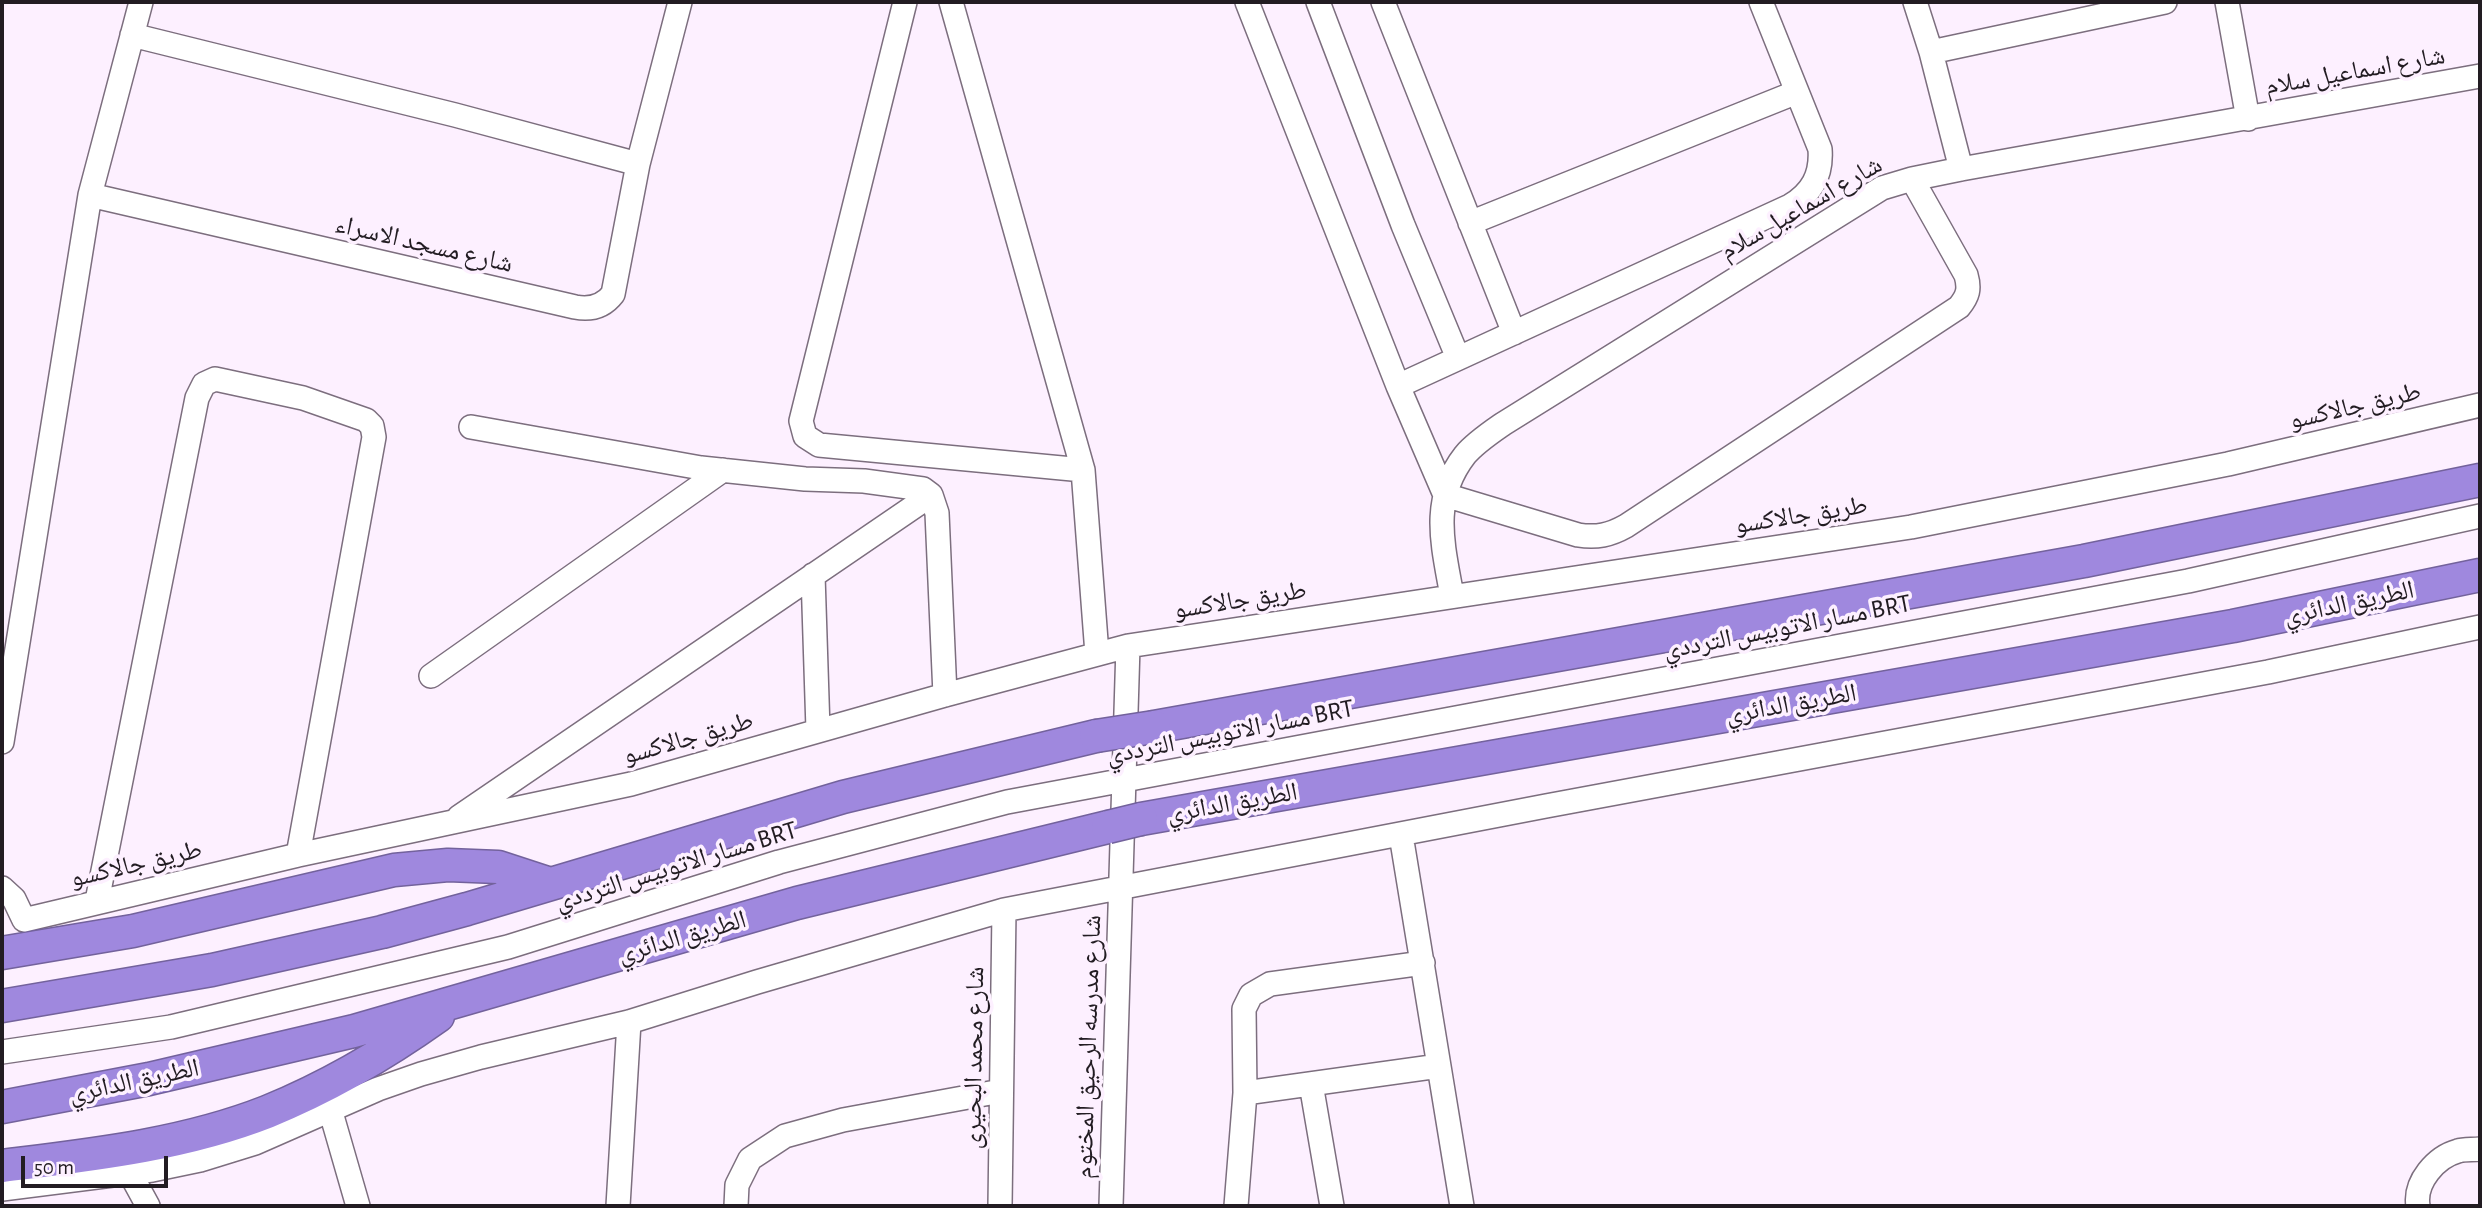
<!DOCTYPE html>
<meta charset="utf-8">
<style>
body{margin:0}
#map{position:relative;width:2482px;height:1208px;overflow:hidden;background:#fdf0ff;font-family:"Alegreya Sans",sans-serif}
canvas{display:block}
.frame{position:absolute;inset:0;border:4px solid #221c22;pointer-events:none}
.scale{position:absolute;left:21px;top:1156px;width:147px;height:32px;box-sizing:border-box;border:4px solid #221c22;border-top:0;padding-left:9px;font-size:21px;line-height:24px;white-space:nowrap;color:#221c22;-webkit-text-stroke:5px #fdf0ff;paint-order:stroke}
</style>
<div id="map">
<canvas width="2482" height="1208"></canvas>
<div class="frame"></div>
<div class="scale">50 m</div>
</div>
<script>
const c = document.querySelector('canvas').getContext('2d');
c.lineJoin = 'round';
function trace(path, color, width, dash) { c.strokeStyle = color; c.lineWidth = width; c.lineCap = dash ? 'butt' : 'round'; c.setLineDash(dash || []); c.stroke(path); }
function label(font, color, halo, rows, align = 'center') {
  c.font = font + ' "Alegreya Sans","Noto Naskh Arabic",sans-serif'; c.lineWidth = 7; c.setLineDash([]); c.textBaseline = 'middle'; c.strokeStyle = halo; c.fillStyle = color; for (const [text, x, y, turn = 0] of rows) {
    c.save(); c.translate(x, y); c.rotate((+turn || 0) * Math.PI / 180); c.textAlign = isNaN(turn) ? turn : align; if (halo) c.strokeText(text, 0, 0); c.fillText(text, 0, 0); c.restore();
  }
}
const minor = new Path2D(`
 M 905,2 L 801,421 L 805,436 L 819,445 L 1083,470
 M 951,2 L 1083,470 L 1097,654
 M 1247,2 L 1398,386 L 1445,495 L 1578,535 C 1597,538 1610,535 1626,526 L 1959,307 C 1968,296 1970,289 1966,275 L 1912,179
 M 1318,2 L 1403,225 L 1458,358
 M 1383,2 L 1514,333
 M 1915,2 L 1931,52 L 1961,169
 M 2227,2 L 2248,119
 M 132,35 L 455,115 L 638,164
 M 1931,52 L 2165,2
 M 90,195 L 575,307 C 590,310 603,307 613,294 L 638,164 L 680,2
 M 1470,223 L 1797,92
 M 1398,386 L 1790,206 C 1812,193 1822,175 1820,149 L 1761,2
 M 471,427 L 701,468 L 805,479 L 864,481 L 923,489 L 931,495 L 937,513 L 945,695
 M 813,575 L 818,730
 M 1452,596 C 1443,545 1430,500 1465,455 C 1475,443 1490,433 1503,424 L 1882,188 L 1912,179 L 1961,169 L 2480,76
 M 431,676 L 723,470
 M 2,742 L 90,195 L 141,2
 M 459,817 L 931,495
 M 1401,835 L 1462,1206
 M 2,888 L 14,899 L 24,920 L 298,855 L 631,784 L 945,695 L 1128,646 L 1911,527 L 2228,464 L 2480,405
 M 97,901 L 197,398 L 204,384 L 215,379 L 303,398 L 366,420 L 372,426 L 374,437 L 298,855
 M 2,1052 L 171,1027 L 508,947 L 779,862 L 1007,802 L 2188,581 L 2480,516
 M 1311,1084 L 1332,1206
 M 1245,1093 L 1439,1066
 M 330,1109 L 358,1206
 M 130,1173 L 148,1206
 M 2,1189 L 152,1170 L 200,1160 L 255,1143 L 378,1089 L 421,1074 L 481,1057 L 629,1022 L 757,982 L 1004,910 L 1546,806 L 2268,672 L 2480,627
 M 618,1206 L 629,1022
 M 736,1206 L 737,1185 L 750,1159 L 785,1136 L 843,1120 L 1001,1091
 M 1000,1206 L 1004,910
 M 1111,1206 L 1128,646
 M 1236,1206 L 1245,1093 L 1244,1009 L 1251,995 L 1270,984 L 1423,963
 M 2418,1206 C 2414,1182 2436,1157 2458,1151 C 2464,1149 2473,1150 2480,1149`);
const highway = new Path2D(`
 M 1154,727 L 2084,561 L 2480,480
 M 1141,819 L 2233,626 L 2480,575
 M 2,953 L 133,931 L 394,870 L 448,865 L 498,867 L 550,884
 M 2,1006 L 212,970 L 382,932 L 467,909 L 843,797 L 1096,736
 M 2,1107 L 149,1079 L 354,1031 L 797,903 L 1108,827
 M 2,1166 C 91,1155 183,1145 267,1112 C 326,1088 386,1053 438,1016`);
trace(minor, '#7c6e7e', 26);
trace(highway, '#73629c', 35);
trace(minor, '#fff', 23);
trace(highway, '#9f88de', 32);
const highwayBridge = new Path2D(`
 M 1096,736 L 1154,727
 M 1108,827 L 1141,819`);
trace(highwayBridge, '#73629c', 35, []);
trace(highwayBridge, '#9f88de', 32);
label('26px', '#221c22', '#fdf0ff', [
 ["شارع اسماعيل سلام",2355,71,-10],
 ["شارع اسماعيل سلام",1801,208,-30],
 ["شارع مسجد الاسراء",424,244,13],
 ["طريق جالاكسو",2355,406,-13],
 ["طريق جالاكسو",1801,515,-9],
 ["طريق جالاكسو",1240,600,-9],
 ["الطريق الدائري",2349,603,-12],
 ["مسار الاتوبيس الترددي BRT",1787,627,-11],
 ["الطريق الدائري",1791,704,-10],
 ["مسار الاتوبيس الترددي BRT",1230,732,-11],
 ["طريق جالاكسو",688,738,-16],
 ["الطريق الدائري",1232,803,-10],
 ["طريق جالاكسو",136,864,-13],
 ["مسار الاتوبيس الترددي BRT",676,866,-17],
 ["الطريق الدائري",682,937,-16],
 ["شارع مدرسه الرحيق المختوم",1088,1047,-88],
 ["شارع محمد البحيرى",974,1058,-89],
 ["الطريق الدائري",134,1081,-12]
]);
</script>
